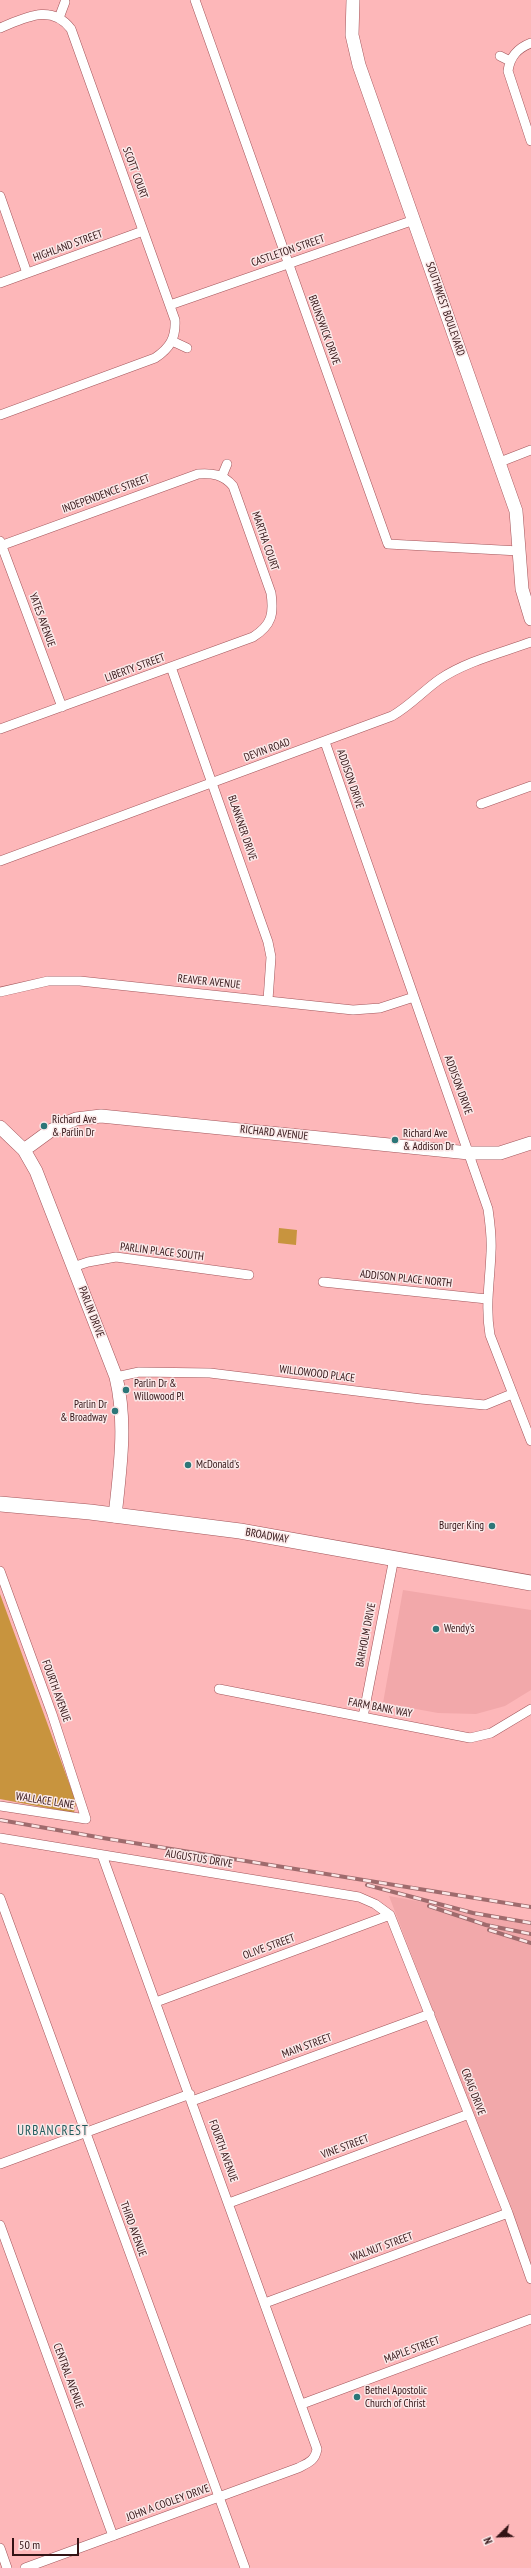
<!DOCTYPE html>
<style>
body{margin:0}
#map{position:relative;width:531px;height:2568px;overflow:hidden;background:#fdb7b9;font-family:"PT Sans Narrow",sans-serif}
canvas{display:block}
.north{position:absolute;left:479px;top:2516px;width:40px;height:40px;-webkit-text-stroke:3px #fae8e8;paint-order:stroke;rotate:247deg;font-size:11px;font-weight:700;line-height:16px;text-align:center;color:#321315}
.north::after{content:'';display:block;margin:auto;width:14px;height:18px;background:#321315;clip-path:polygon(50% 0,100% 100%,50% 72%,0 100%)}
.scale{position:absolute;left:12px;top:2538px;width:67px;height:18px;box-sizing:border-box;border:2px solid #321315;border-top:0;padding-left:5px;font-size:12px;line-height:14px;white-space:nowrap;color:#321315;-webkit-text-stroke:3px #fae8e8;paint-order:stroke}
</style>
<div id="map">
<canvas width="531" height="2568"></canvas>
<div class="north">N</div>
<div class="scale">50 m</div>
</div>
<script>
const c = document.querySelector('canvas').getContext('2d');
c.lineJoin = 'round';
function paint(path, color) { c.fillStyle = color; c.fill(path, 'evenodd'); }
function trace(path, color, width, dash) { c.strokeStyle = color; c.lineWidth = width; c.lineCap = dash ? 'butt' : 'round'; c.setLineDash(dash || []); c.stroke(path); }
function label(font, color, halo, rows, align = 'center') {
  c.font = font + ' "PT Sans Narrow",sans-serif'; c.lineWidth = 3; c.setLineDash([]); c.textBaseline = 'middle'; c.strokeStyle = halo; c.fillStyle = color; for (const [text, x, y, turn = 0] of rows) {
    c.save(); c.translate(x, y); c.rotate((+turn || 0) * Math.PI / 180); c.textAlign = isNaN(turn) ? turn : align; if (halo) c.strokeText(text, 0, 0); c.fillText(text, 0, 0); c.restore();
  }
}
paint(new Path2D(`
 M 403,1590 L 531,1610 L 531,1690 L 505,1706 L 476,1714 L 438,1713 L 383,1703 Z
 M 389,1896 L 531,1921 L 531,2266 Z`), '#f2a8aa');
paint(new Path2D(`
 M 279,1228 L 297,1230 L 296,1245 L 278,1243 Z
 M 0,1594 L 76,1802 L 74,1813 L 0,1799 Z`), '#c8943e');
const street = new Path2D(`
 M 195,0 L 388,544 L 519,551
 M 59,18 L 65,2
 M 0,28 C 25,18 51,3 71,29 L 175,320 C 176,338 170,348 155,358 L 0,415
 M 531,43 C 518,48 510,56 508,71 L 531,141
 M 500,56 L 510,61
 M 0,196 L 27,273
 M 0,283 L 143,231
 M 170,305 L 414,220
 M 172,341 L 187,348
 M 500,462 L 531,450
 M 222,476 L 227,464
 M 0,541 L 62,707
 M 0,546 L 198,474 C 212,473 223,474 233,486 L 271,593 C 274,614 272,625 253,637 L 0,729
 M 171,667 L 268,942 L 271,957 L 268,1000
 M 325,742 L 488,1209 C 490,1223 492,1237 491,1252 C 490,1281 485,1306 490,1335 L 531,1441
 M 481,804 L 531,786
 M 0,861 L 392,716 C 410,706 424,690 440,679 C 467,661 501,653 531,642
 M 0,992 L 48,981 L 80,981 L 353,1010 L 380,1008 L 414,997
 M 73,1267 L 88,1262 L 116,1257 L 249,1275
 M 323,1282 L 487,1299
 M 116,1377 L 139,1372 L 210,1373 L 421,1399 L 485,1405 L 512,1394
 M 0,1571 L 52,1714 L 86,1819 L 0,1806
 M 219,1689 L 470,1738 L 491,1733 L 531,1709
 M 363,1717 L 394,1558
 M 0,1838 L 359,1897 L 375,1904 L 390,1915
 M 0,1898 L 245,2568
 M 390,1915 L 508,2213 L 531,2279
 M 156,2002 L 390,1915
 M 192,2101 L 430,2014
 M 0,2164 L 190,2094
 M 229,2203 L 469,2114
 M 0,2225 L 113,2536
 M 265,2303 L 508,2213
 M 302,2404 L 531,2319
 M 0,2548 L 7,2568
 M 25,2568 L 298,2468 C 308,2463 315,2461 317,2449 L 102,1855`);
const secondary = new Path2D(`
 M 353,0 L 352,35 L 359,65 L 516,511 L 522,589 L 531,619
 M 0,1127 L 24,1150 L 36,1171 L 116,1377 C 127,1423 120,1469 115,1516
 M 24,1150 L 50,1131 L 66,1123 L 76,1119 L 101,1116 L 469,1153 L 500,1153 L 531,1143`);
const primary = new Path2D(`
 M 0,1504 L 90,1512 L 240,1531 L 531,1583`);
trace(street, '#a2555a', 10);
trace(secondary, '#a2555a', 14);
trace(primary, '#a2555a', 16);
trace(street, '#fff', 9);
trace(secondary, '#fff', 13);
trace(primary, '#fff', 15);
const rail = new Path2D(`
 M 0,1820 L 103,1838 L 531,1907
 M 367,1885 L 473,1913 L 531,1923
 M 429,1906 L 486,1925 L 531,1934
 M 489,1930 L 531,1943`);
trace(rail, '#9f6b6d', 4);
trace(rail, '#fae8e8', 2.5, [8]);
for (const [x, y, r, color] of [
 [44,1126,4,"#2c7678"],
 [395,1140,4,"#2c7678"],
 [126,1390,4,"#2c7678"],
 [115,1411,4,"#2c7678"],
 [188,1465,4,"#2c7678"],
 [492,1526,4,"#2c7678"],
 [436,1629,4,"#2c7678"],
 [357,2397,4,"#2c7678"]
]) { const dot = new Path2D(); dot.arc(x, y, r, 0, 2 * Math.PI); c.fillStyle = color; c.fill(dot); trace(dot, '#fae8e8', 1.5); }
label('11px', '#321315', '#fae8e8', [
 ["SCOTT COURT",135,173,70],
 ["HIGHLAND STREET",68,246,-20],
 ["CASTLETON STREET",288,251,-19],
 ["SOUTHWEST BOULEVARD",445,309,71],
 ["BRUNSWICK DRIVE",324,330,70],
 ["INDEPENDENCE STREET",106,494,-20],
 ["MARTHA COURT",265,541,71],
 ["YATES AVENUE",42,620,70],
 ["LIBERTY STREET",135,668,-20],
 ["DEVIN ROAD",267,750,-20],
 ["ADDISON DRIVE",350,779,71],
 ["BLANKNER DRIVE",242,828,71],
 ["REAVER AVENUE",209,982,6],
 ["ADDISON DRIVE",458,1085,70],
 ["RICHARD AVENUE",274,1133,6],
 ["PARLIN PLACE SOUTH",162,1252,7],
 ["ADDISON PLACE NORTH",406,1279,6],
 ["PARLIN DRIVE",91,1312,69],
 ["WILLOWOOD PLACE",317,1374,7],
 ["BROADWAY",267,1536,10],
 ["BARHOLM DRIVE",366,1635,-79],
 ["FOURTH AVENUE",56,1691,70],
 ["FARM BANK WAY",380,1708,11],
 ["WALLACE LANE",45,1801,9],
 ["AUGUSTUS DRIVE",199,1859,9],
 ["OLIVE STREET",269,1947,-20],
 ["MAIN STREET",307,2046,-20],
 ["CRAIG DRIVE",473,2092,69],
 ["VINE STREET",345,2147,-20],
 ["FOURTH AVENUE",223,2151,70],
 ["THIRD AVENUE",133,2229,70],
 ["WALNUT STREET",382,2247,-20],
 ["MAPLE STREET",412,2350,-20],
 ["CENTRAL AVENUE",68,2376,70],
 ["JOHN A COOLEY DRIVE",168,2503,-20]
]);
label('11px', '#321315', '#fae8e8', [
 ["Richard Ave",52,1120],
 ["& Parlin Dr",52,1133],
 ["Richard Ave",403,1134],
 ["& Addison Dr",403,1147],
 ["Parlin Dr &",134,1384],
 ["Willowood Pl",134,1397],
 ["Parlin Dr",107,1405,"right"],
 ["& Broadway",107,1418,"right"],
 ["McDonald's",196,1465],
 ["Burger King",484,1526,"right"],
 ["Wendy's",444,1629],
 ["Bethel Apostolic",365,2391],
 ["Church of Christ",365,2404]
], 'left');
c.letterSpacing = '1px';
label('13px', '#215c5d', '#fae8e8', [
 ["URBANCREST",53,2131]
]);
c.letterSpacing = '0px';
</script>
